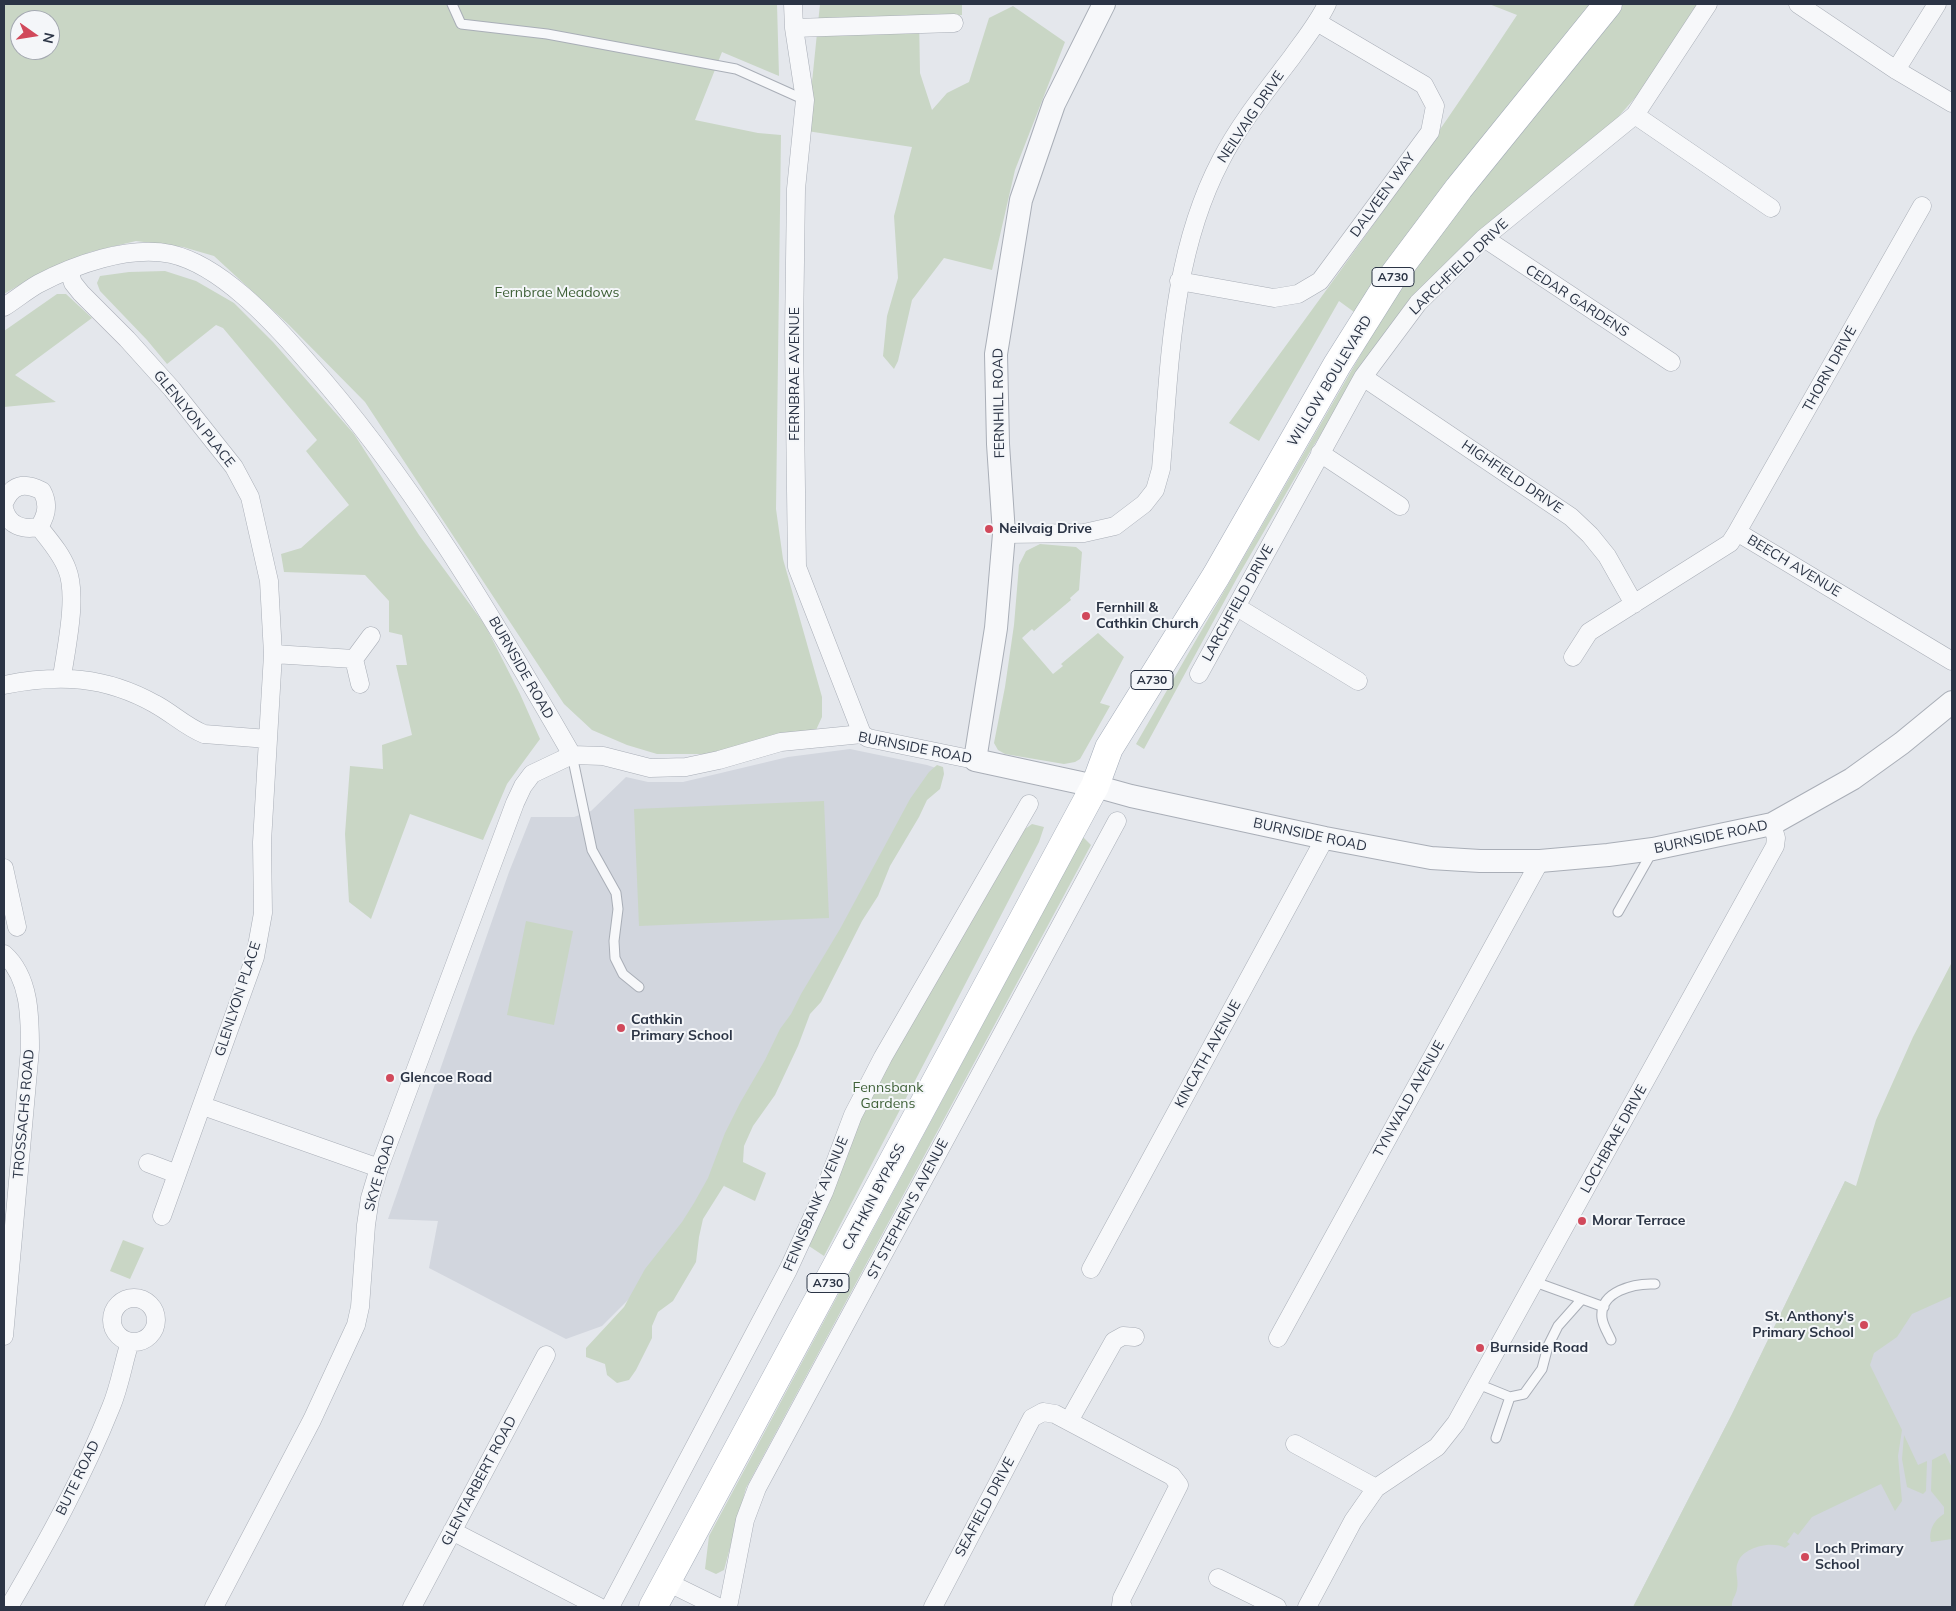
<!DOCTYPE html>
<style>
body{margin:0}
#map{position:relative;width:1956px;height:1611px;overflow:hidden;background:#e4e7ec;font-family:Mulish,sans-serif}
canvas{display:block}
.frame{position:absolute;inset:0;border:5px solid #2b3445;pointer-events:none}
.north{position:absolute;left:10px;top:10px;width:50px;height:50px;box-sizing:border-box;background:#f4f6f9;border:1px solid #a4a8b1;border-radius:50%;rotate:103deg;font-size:14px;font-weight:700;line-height:20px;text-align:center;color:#2b3445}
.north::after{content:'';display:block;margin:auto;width:18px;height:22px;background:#d1495b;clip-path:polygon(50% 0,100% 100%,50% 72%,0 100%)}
</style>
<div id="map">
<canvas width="1956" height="1611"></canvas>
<div class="frame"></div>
<div class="north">N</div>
</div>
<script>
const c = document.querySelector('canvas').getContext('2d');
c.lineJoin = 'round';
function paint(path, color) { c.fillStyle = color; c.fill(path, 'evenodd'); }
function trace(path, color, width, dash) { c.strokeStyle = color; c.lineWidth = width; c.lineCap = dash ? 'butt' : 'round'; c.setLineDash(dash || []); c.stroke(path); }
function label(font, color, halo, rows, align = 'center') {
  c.font = font + ' Mulish,sans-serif'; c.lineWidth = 4; c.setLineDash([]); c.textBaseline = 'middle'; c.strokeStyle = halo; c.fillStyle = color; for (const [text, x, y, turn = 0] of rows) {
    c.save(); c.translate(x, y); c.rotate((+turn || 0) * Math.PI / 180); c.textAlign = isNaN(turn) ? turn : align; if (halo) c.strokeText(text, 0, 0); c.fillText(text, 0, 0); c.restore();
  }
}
paint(new Path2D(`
 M 850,749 L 927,765 L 939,769 L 709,1181 L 645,1283 L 602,1326 L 566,1339 L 429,1268 L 438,1221 L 388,1219 L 509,872 L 531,817 L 574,817 L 591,811 L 626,777 L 648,782 L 683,782 L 788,757 Z
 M 1845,1181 L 1952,1236 L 1952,1607 L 1633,1607 L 1732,1414 Z`), '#d2d6de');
paint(new Path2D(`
 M 4,4 L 777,4 L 779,76 L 722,52 L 695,120 L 758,133 L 781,135 L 776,509 L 783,559 L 822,697 L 822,717 L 816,730 L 772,736 L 716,754 L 657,754 L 627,745 L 592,730 L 564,704 L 365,402 L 289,325 L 214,256 L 183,247 L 136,241 L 90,252 L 33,277 L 4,294 ZM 20,20 L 50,20 L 50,50 L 20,50 Z
 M 820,4 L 962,4 L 962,15 L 919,17 L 920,73 L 932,110 L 947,93 L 969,82 L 989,18 L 1013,6 L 1065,42 L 1015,170 L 992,270 L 944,258 L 912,300 L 898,361 L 894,369 L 883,356 L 887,316 L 898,278 L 894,216 L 912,147 L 807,131 Z
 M 1489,4 L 1699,4 L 1641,91 L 1597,141 L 1385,334 L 1314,445 L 1237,578 L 1144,749 L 1136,744 L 1376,328 L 1339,301 L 1259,441 L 1229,423 C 1328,289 1426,154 1517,15 Z
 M 165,271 L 196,281 L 234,303 L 273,342 L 354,434 L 419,535 L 485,625 L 520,694 L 540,739 L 507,784 L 483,840 L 410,814 L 371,919 L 349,902 L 345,834 L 350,766 L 383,769 L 382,745 L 412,735 L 396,665 L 407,665 L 402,635 L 389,632 L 389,601 L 365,575 L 284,572 L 281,554 L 301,548 L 349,505 L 306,451 L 317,440 L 223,328 L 216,325 L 167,364 L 147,340 L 100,291 L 97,283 L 100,276 L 129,272 Z
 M 57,294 L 66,294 L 92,318 L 15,375 L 56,402 L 4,407 L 4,331 Z
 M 1040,544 L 1076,547 L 1082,552 L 1079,590 L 1070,598 L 1071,600 L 1034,631 L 1032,629 L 1022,638 L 1053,674 L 1063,666 L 1061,664 L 1098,633 L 1124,657 L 1100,703 L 1110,706 L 1080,759 L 1075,762 L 1064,764 L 1005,754 L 998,750 L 994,743 L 1005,687 L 1014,625 L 1019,565 L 1026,551 Z
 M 937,765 L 943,767 L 944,774 L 940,789 L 927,800 L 919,817 L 890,866 L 878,896 L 862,921 L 821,1002 L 810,1014 L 798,1046 L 775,1095 L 753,1126 L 744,1146 L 743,1162 L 766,1173 L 755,1201 L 724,1186 L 725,1184 L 703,1219 L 699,1237 L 696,1262 L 673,1301 L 658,1312 L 652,1326 L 652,1338 L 636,1370 L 629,1380 L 617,1383 L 607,1375 L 605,1364 L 586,1357 L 586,1348 L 624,1307 L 645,1269 L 682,1222 L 694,1203 L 708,1178 L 725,1133 L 740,1103 L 765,1060 L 780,1029 L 791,1014 L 801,994 L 840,929 L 910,799 L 929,772 Z
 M 824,801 L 829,918 L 639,926 L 634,809 Z
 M 1032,824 L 1044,827 L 1039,842 L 824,1256 L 809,1246 L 852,1137 L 874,1090 L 1025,829 Z
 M 1083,837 L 1091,845 L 746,1488 L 724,1570 L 716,1574 L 705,1569 L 709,1536 Z
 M 526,921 L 573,931 L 554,1025 L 507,1015 Z
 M 1952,962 L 1952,1296 L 1912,1314 L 1897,1337 L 1874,1353 L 1870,1365 L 1902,1430 L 1898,1456 L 1902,1501 L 1895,1511 L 1881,1484 L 1812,1517 L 1798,1535 L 1794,1532 L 1787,1542 L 1790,1544 L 1785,1548 C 1773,1540 1743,1547 1738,1562 C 1734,1570 1739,1580 1737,1589 C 1736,1596 1731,1600 1732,1607 L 1633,1607 L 1732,1414 L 1845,1181 L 1856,1186 L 1876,1120 L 1913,1037 Z
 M 123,1240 L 144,1248 L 130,1279 L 110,1271 Z
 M 1904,1435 L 1918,1465 L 1927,1461 L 1926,1491 L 1923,1494 L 1907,1487 L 1902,1459 Z
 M 1945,1453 L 1952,1468 L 1952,1539 L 1931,1542 C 1928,1530 1935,1519 1944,1514 L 1944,1507 L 1931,1491 L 1932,1460 Z`), '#c9d6c5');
const service = new Path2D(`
 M 452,4 L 461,24 L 547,34 L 736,69 L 805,100
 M 572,755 L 592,850 L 616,893 L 618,909 L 614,941 L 615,958 L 623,974 L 639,987
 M 1618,912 L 1652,852
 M 1582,1299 L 1604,1307
 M 1611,1340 C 1608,1333 1603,1326 1602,1318 C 1599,1291 1635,1283 1655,1284
 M 1478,1384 L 1510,1397 L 1524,1394 L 1542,1369 L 1548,1346 L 1558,1326 L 1582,1299 L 1535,1282
 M 1496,1438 L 1510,1397`);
const minor = new Path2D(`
 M 793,4 L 794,28 L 805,100 L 796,189 L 794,334 L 797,567 L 862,734
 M 1798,4 L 1896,70 L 1952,103
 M 794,28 L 954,23
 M 1896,70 L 1937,4
 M 1635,115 L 1771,208
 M 1484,238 L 1671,362
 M 69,271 L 73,283 L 81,293 L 127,339 L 172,389 L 234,467 L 250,497 L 269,581 L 273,654 L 262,842 L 263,913 L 255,957 L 162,1216
 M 1179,281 L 1274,298 L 1298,294 L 1320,281 L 1430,132 L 1435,106 L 1424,85 L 1317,22
 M 4,307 C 15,300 26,291 38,284 C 74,265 129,245 171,254 C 220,265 271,320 304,358 C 411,478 492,616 572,755
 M 1363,377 L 1571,517 L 1590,535 L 1607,556 L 1634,604
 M 1320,453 L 1400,506
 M 4,503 C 12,484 24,482 42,491 C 49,504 47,515 39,527 C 23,530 8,526 4,508
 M 39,527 C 49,540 61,553 67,569 C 78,596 66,648 62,677
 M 1737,532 L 1922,206
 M 1004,534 L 1084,533 L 1115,526 L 1144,504 L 1155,490 L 1161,469 C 1170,364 1171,255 1221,160 C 1240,123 1267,90 1292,57 C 1304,40 1318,23 1327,4
 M 1237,607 L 1358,681
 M 273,654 L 354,659
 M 1573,657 L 1589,632 L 1730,543 L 1737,532 L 1952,661
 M 354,659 L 371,636
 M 354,659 L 360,684
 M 1199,674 L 1363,377 L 1418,303 L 1484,238 L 1635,115 L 1708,4
 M 4,685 C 59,674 105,676 155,704 C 172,713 186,727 204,734 L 268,739
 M 4,868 L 17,927
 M 4,954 C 30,977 30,1017 30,1049 L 4,1336
 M 203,1106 L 379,1168
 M 148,1163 L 177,1174
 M 1091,1269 L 1325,838
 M112 1320a22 22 0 1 1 44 0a22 22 0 1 1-44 0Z
 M 1278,1338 L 1540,861
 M 1069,1421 L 1114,1341 L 1123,1336 L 1135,1337
 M 1295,1444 L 1376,1488
 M 452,1531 L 599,1607
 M 1218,1578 L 1277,1607
 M 667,1582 L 718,1607
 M 9,1607 C 47,1542 83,1477 111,1407 C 120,1386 123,1363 130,1342
 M 214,1607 L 312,1420 L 356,1325 L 360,1307 L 366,1225 L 370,1198 L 379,1168 L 515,803 L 523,786 L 532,774 L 572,755 L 603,756 L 650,768 L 686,767 L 719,760 L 781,742 L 862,734 L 868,738 L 975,760
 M 412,1607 L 546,1355
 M 610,1607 L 788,1270 L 824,1192 L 853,1115 L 883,1057 L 1029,804
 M 728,1607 L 745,1520 L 757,1488 L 1117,821
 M 933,1607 L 1032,1418 L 1043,1412 L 1055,1414 L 1172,1476 L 1179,1485 L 1122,1598 L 1121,1605 L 1123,1607
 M 1307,1607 L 1353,1521 L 1376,1488 L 1437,1447 L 1456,1423 L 1775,846 L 1776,838 L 1772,824`);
const tertiary = new Path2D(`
 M 1104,4 L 1054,104 L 1021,200 L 996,354 L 998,444 L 1004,534 L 996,628 L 975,760 L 1095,786 L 1131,796 L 1325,838 L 1431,858 L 1480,861 L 1540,861 L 1608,855 L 1653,849 L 1772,824 L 1852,779 L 1902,743 L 1952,702`);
const primary = new Path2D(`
 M 653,1607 L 1095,786 L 1109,748 L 1216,576 L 1337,365 L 1393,276 L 1459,188 L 1608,4`);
trace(service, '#a9aeb7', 11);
trace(minor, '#a9aeb7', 19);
trace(tertiary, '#a9aeb7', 24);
trace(primary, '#a3abb8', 29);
trace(service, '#f7f8fa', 9);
trace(minor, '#f7f8fa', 18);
trace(tertiary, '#f7f8fa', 22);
trace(primary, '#fff', 28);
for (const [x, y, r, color] of [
 [989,529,5,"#d1495b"],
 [1086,616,5,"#d1495b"],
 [621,1028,5,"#d1495b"],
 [390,1078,5,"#d1495b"],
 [1582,1221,5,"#d1495b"],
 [1864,1325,5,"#d1495b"],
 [1480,1348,5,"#d1495b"],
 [1805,1557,5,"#d1495b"]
]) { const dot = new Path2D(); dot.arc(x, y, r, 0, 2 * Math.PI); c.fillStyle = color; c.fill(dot); trace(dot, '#f4f6f9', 2); }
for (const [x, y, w] of [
 [1393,277,42],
 [1152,680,42],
 [828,1283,42]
]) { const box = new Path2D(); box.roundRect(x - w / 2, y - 9.5, w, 19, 4); c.fillStyle = '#f4f6f9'; c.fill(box); trace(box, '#2b3445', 1); }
label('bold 12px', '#2b3445', null, [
 ["A730",1393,277],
 ["A730",1152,680],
 ["A730",828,1283]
]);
label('14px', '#2b3445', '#f4f6f9', [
 ["NEILVAIG DRIVE",1251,117,-56],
 ["DALVEEN WAY",1383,195,-54],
 ["LARCHFIELD DRIVE",1459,267,-44],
 ["CEDAR GARDENS",1577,301,33],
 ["THORN DRIVE",1830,369,-61],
 ["FERNBRAE AVENUE",795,374,-90],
 ["WILLOW BOULEVARD",1330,381,-59],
 ["FERNHILL ROAD",999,403,-91],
 ["GLENLYON PLACE",194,419,51],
 ["HIGHFIELD DRIVE",1512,477,34],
 ["BEECH AVENUE",1794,566,31],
 ["LARCHFIELD DRIVE",1238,603,-61],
 ["BURNSIDE ROAD",521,668,60],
 ["BURNSIDE ROAD",915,748,11],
 ["BURNSIDE ROAD",1310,835,12],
 ["BURNSIDE ROAD",1711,837,-12],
 ["GLENLYON PLACE",238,999,-72],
 ["KINCATH AVENUE",1208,1054,-61],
 ["TYNWALD AVENUE",1409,1099,-61],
 ["TROSSACHS ROAD",24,1114,-85],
 ["LOCHBRAE DRIVE",1614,1139,-61],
 ["SKYE ROAD",380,1173,-74],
 ["CATHKIN BYPASS",874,1197,-62],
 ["FENNSBANK AVENUE",816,1204,-67],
 ["ST STEPHEN'S AVENUE",908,1209,-62],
 ["BUTE ROAD",78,1478,-64],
 ["GLENTARBERT ROAD",479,1481,-62],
 ["SEAFIELD DRIVE",985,1507,-62]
]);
label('14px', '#3f6138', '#f4f6f9', [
 ["Fernbrae Meadows",557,293],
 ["Fennsbank",888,1088],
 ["Gardens",888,1104]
]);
label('bold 14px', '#2b3445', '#f4f6f9', [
 ["Neilvaig Drive",999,529],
 ["Fernhill &",1096,608],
 ["Cathkin Church",1096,624],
 ["Cathkin",631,1020],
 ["Primary School",631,1036],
 ["Glencoe Road",400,1078],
 ["Morar Terrace",1592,1221],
 ["St. Anthony's",1854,1317,"right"],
 ["Primary School",1854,1333,"right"],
 ["Burnside Road",1490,1348],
 ["Loch Primary",1815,1549],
 ["School",1815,1565]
], 'left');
</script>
